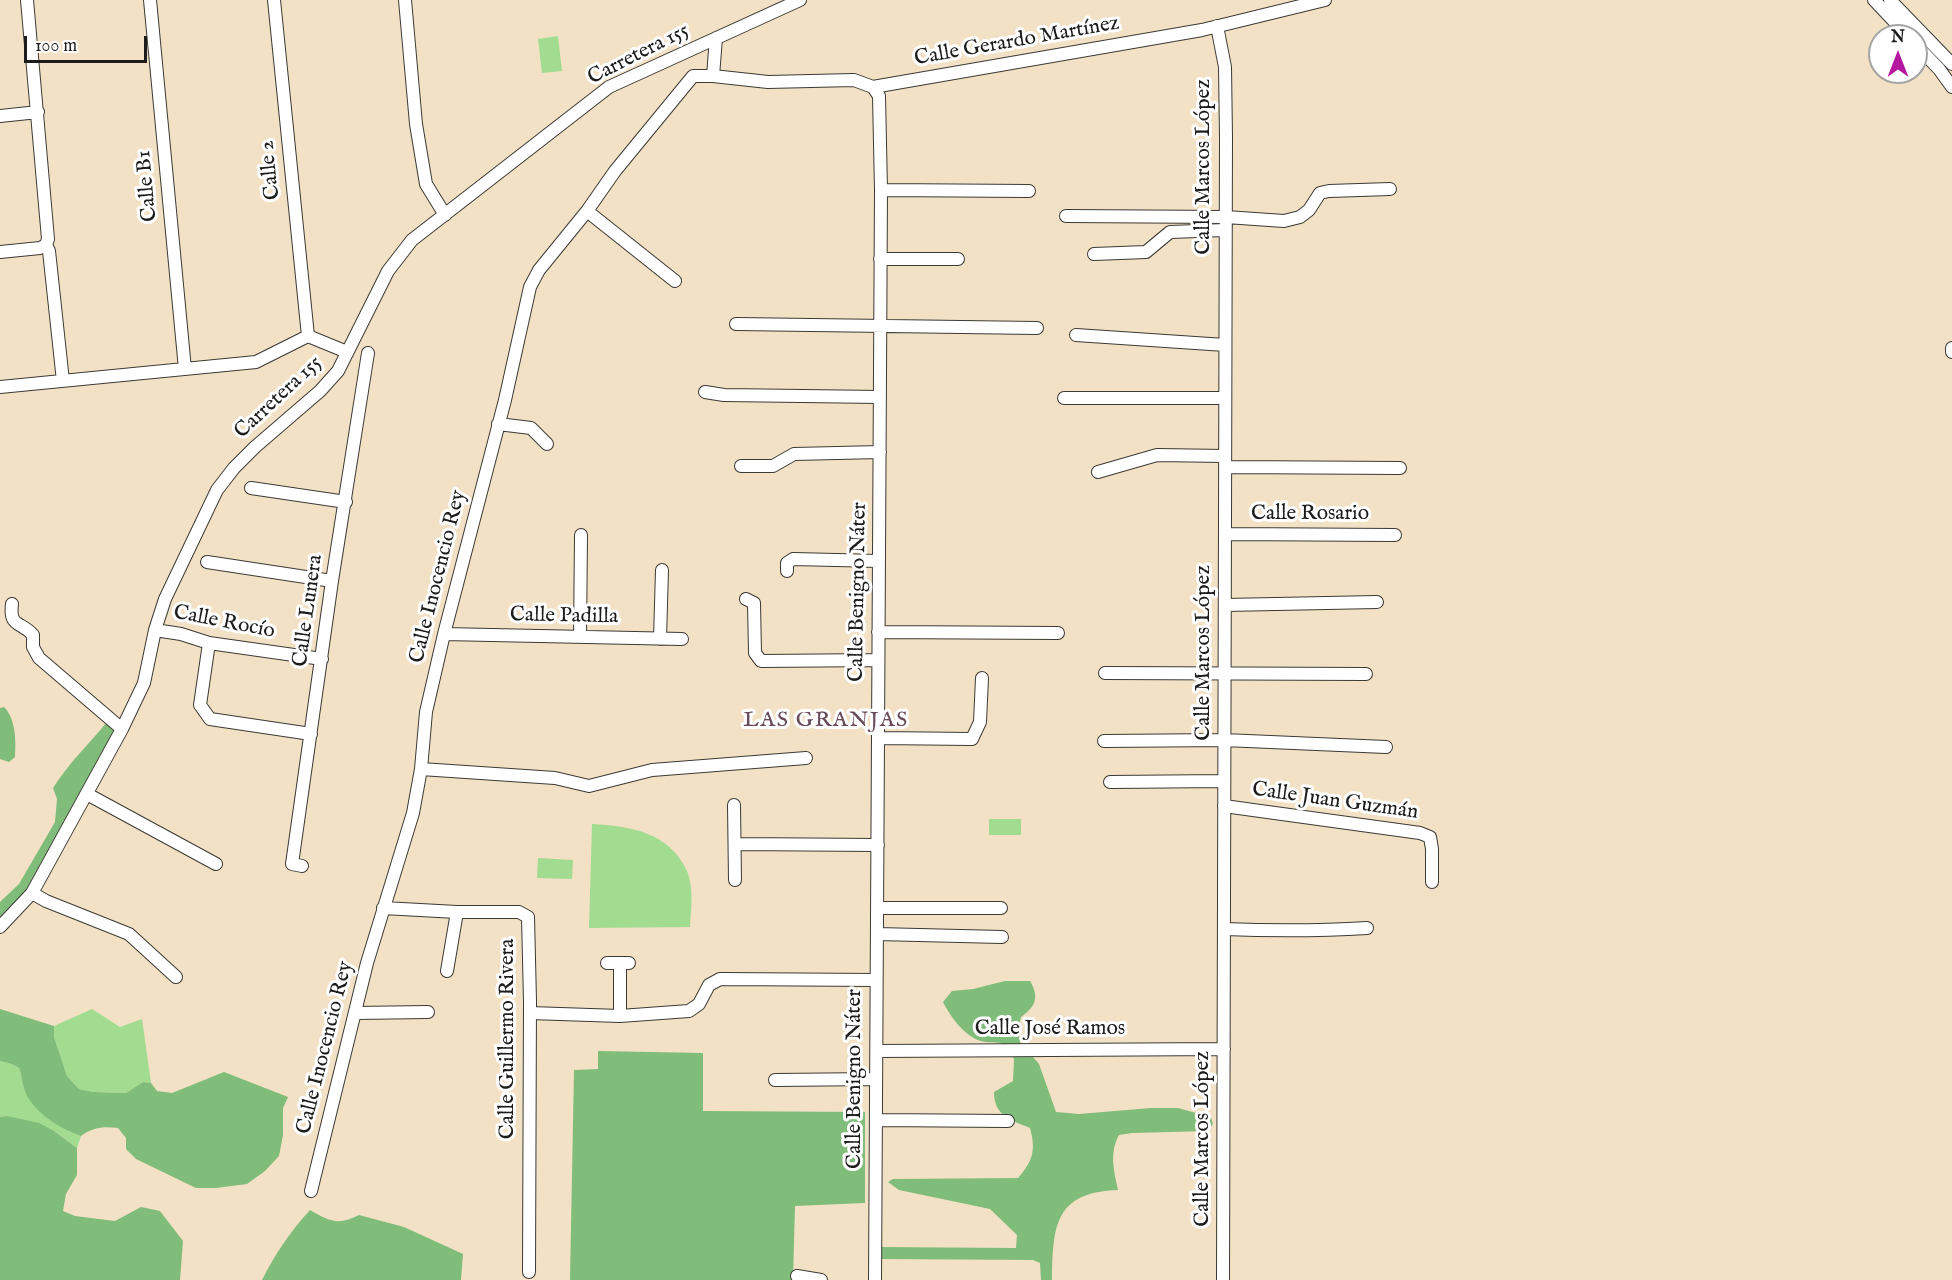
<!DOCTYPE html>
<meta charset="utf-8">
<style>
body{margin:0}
#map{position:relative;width:1952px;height:1280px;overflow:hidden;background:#f2e1c4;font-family:"IM FELL English",serif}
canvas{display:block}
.north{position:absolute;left:1868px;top:24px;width:60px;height:60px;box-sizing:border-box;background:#fff;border:2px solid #a4a4a4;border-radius:50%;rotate:0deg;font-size:16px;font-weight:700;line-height:24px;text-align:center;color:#1c1c1c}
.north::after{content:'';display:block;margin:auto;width:21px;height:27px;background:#b5179e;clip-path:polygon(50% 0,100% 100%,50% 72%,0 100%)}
.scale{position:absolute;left:24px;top:36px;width:123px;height:27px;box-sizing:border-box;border:3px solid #1c1c1c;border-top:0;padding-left:8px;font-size:18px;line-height:21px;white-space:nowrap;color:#1c1c1c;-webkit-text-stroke:4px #fff;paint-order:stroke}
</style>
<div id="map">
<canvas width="1952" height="1280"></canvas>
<div class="north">N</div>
<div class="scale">100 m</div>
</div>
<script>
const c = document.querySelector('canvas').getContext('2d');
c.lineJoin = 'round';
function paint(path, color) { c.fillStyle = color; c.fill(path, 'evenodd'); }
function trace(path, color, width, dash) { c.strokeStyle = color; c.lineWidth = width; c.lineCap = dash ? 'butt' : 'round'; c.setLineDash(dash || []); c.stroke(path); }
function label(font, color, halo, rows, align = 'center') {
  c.font = font + ' "IM FELL English",serif'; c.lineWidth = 6; c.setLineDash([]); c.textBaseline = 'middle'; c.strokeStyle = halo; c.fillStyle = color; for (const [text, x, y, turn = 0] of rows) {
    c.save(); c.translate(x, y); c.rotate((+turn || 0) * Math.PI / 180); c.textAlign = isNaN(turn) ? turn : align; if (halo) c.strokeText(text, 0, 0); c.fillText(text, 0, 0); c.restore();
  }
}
paint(new Path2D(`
 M 558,36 L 562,71 L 542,73 L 538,39 Z
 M 989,819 L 1021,819 L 1021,835 L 989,835 Z
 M 592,824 C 630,826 669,832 687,871 C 694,887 691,910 690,927 L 589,928 Z
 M 538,858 L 573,860 L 572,879 L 537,878 Z
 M 92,1009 L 120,1027 L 142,1019 L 151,1083 L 143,1082 L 126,1093 L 93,1092 L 79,1089 L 67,1076 L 54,1037 L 54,1026 Z
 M 0,1061 L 12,1064 L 19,1068 L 26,1094 L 69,1131 L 81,1136 L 77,1148 L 54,1131 L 7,1116 L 0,1117 Z`), '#a1dc90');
paint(new Path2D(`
 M 4,707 C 16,719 16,741 15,757 L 9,762 L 0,759 L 0,708 Z
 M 107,722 L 116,728 L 27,889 L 0,918 L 0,902 L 19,884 L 55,822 L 57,799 L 53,788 C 68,764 89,744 107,722 Z
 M 1005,981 L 1030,981 C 1040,998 1035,1007 1021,1017 L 1018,1030 L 1020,1042 L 1039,1064 L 1056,1112 L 1079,1114 L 1151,1108 L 1178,1108 L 1211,1117 L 1213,1124 L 1207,1131 L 1132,1133 L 1119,1135 C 1109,1153 1114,1171 1118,1190 C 1054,1192 1053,1227 1052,1280 L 1041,1280 L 1040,1263 L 1033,1260 L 879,1259 L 879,1247 L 1016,1248 L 1017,1235 L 990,1209 L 899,1190 L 888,1182 L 893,1179 L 1018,1178 C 1033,1161 1036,1150 1030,1128 C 1011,1120 994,1116 994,1092 L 1013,1081 L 1014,1059 L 1001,1043 C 994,1042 987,1043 981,1041 C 964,1036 950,1016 943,1002 L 952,991 L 973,989 Z
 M 0,1009 L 54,1026 L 54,1037 L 67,1076 L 79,1089 L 93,1092 L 126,1093 L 143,1082 L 151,1083 L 157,1091 L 172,1093 L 224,1072 L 288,1097 L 283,1108 L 283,1135 L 279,1156 L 265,1171 L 247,1184 L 216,1188 L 196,1188 L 136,1159 L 126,1149 L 126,1138 L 118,1128 C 105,1126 92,1127 81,1136 C 61,1129 38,1115 27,1096 C 23,1088 22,1077 19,1068 L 12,1064 L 0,1061 Z
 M 598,1051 L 703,1053 L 703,1111 L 865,1112 L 865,1203 L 795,1206 L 793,1280 L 570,1280 L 574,1070 L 598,1069 Z
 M 7,1116 L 39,1123 L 54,1131 L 77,1148 L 77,1175 L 66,1194 L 63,1211 L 75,1216 L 115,1221 L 141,1207 L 160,1211 L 183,1241 L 180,1280 L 0,1280 L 0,1117 Z
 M 310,1210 C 329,1221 338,1226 359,1215 L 404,1227 L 463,1254 L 461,1280 L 262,1280 C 275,1254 290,1232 310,1210 Z`), '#80bc7a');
const minor = new Path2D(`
 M 27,0 L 48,239 L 46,245 L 49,251 L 63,381
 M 150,0 L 185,369
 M 274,0 L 308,336
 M 405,0 L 416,124 L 426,184 L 445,215
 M 1874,0 L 1908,36
 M 1890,0 L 1952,64
 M 1217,26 L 1225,67 L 1226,137 L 1223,1280
 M 1916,45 L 1939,69 L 1952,87
 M 713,76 L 716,38
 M 873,87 L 879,96 L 881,190 L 875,1280
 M 0,116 L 38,112
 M 881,190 L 1029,191
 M 587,211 L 675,281
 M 1066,216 L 1226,217 L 1284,221 L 1300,217 L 1309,210 L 1320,193 L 1329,191 L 1390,189
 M 0,252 L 40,248 L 46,245
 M 1094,254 L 1146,252 L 1170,232 L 1225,230
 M 880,259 L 958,259
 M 736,324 L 1037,328
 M 1076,335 L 1225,345
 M 308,336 L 347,352
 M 1952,348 L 1952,352
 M 0,387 L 256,362 L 308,336
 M 705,392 L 724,395 L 880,397
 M 1064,398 L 1225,398
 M 498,424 L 531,428 L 547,444
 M 741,466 L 773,466 L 794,454 L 880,452
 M 1225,467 L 1400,468
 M 1098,472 L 1157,455 L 1225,456
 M 251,488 L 346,502
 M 1225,534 L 1395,535
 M 207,562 L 332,581
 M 787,571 L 787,563 L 793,559 L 879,561
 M 746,599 L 754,603 L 755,653 L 761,661 L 878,660
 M 12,604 C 9,628 21,621 33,635 L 33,647 L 39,658 L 122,729
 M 1225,605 L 1377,602
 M 155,630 L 181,634 L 209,643 L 322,659
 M 878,632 L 1058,633
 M 444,634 L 682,639
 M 580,637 L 581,535
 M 660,639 L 662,570
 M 209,643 L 200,705 L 210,719 L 311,734
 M 1105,673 L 1366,674
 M 878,738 L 972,739 L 980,722 L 982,678
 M 1104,741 L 1224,740 L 1386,747
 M 421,769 L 555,778 L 589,786 L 652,770 L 806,758
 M 1110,782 L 1224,781
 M 87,794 L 216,864
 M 734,805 L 735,880
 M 1224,806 L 1420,833 L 1430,837 L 1432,849 L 1432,882
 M 735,844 L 878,845
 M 302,866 L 292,864 L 332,581 L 368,353
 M 32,893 L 46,901 L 129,934 L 176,977
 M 383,908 L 457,912 L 519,912 L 528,917 L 530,1001 L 529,1272
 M 877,908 L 1001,908
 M 0,927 L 32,893 L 122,729 L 144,683 L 155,630 L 165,599 L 217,490 L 234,468 L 255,447 L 320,391 L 338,371 L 388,271 L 412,240 L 609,87 L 800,0
 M 1224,929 C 1272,931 1319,931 1367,928
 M 877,934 L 1002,937
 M 607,963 L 629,963
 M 620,963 L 620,1016
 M 447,971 L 457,912
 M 355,1013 L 428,1012
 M 530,1013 L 620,1016 L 689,1011 L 699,1004 L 709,985 L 720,979 L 876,980
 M 877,1051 L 1224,1049
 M 775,1080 L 876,1079
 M 876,1120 L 1008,1121
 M 311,1191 L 367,963 L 413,813 L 421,769 L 426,712 L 444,634 L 505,400 L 530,287 L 539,270 L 587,211 L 615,171 L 693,76 L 713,76 L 768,82 L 854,80 L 873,87 L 1202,30 L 1325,0
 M 797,1276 L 821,1280`);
trace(minor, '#3c3a35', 14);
trace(minor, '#fff', 12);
label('21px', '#1c1c1c', '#fff', [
 ["Calle Gerardo Martínez",1017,42,-10],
 ["Carretera 155",639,55,-27],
 ["Calle Marcos López",1205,167,-90],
 ["Calle 2",271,170,-96],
 ["Calle B1",148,186,-95],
 ["Carretera 155",279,398,-43],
 ["Calle Rosario",1310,515],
 ["Calle Inocencio Rey",439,577,-76],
 ["Calle Benigno Náter",859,592,-89],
 ["Calle Lunera",309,611,-82],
 ["Calle Padilla",564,617,1],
 ["Calle Rocío",224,623,11],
 ["Calle Marcos López",1205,653,-90],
 ["Calle Juan Guzmán",1335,802,8],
 ["Calle José Ramos",1050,1030],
 ["Calle Guillermo Rivera",509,1039,-90],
 ["Calle Inocencio Rey",326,1048,-76],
 ["Calle Benigno Náter",856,1079,-90],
 ["Calle Marcos López",1204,1139,-90]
]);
c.letterSpacing = '1.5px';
label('22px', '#684b59', '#fff', [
 ["LAS GRANJAS",826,721]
]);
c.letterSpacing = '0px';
</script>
